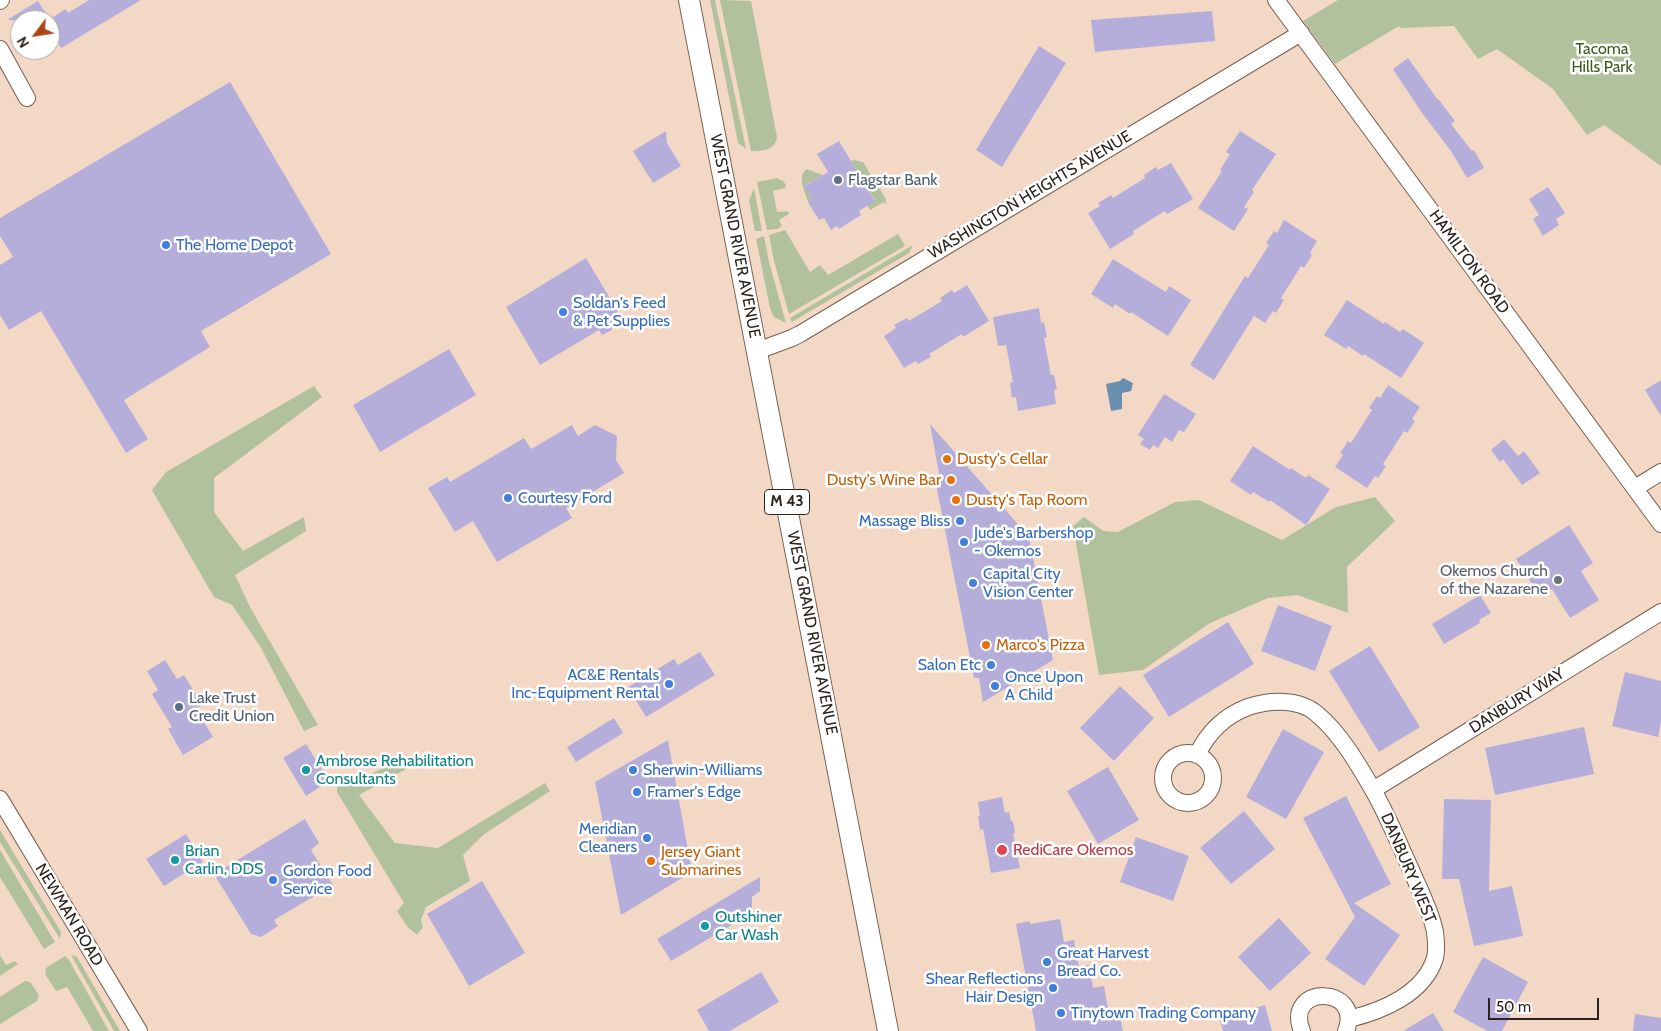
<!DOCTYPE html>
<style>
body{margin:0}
#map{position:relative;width:1661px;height:1031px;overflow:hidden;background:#f4d8c6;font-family:Cabin,sans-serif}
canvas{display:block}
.north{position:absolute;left:10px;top:10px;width:50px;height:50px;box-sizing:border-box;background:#fff;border:1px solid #aba7a4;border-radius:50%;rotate:239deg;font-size:14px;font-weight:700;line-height:20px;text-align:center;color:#2d231c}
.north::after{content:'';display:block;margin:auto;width:18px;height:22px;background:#ab451a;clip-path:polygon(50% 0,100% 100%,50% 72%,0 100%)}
.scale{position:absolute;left:1488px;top:998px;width:111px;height:22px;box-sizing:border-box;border:2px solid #2d231c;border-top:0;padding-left:6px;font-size:15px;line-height:18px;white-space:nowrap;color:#2d231c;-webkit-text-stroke:4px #fff;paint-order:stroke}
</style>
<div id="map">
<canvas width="1661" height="1031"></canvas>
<div class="north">N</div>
<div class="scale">50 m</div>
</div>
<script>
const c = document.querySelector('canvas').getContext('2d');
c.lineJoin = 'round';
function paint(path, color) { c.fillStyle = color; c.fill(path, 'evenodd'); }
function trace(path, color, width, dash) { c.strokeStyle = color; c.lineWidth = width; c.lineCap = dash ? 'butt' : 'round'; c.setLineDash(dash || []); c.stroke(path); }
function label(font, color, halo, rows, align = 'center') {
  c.font = font + ' Cabin,sans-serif'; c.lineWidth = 5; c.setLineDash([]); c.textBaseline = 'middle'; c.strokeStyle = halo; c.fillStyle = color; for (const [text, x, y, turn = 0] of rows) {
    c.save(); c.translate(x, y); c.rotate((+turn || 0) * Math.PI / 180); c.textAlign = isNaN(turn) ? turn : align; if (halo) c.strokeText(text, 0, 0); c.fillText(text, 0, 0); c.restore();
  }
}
paint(new Path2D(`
 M 710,0 L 715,0 L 746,149 L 738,143 Z
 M 720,0 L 751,1 L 777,137 C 775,151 763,151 751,151 Z
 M 1338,0 L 1661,0 L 1661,166 L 1604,125 L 1587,135 L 1553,89 L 1497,49 L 1478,59 L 1454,26 L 1400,28 L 1399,26 L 1335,64 L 1303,21 Z
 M 854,160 L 863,162 L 886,199 L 886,205 L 884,202 L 870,210 L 867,205 L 875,200 L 851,161 Z
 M 807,169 L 823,175 L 805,185 L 812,199 L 808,202 C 805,191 796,176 807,169 Z
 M 777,178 L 783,181 L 786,185 L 785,188 L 773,191 L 777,212 L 788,211 L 789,214 L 779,220 L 782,226 L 777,229 L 767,230 L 757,182 Z
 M 754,188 L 762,231 L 755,231 L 749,201 Z
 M 785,230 L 810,272 L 820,265 L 828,275 L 898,234 L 905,246 L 789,314 L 774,261 L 769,235 Z
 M 764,236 L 769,262 L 786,323 L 774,317 L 770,308 L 756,239 Z
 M 913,245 L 909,253 L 792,322 L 790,318 Z
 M 314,386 L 322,397 L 214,478 L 214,512 L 243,551 L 304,517 L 306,531 L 235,575 L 250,607 L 318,725 L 304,731 L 260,646 L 232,605 L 214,597 L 152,490 L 166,472 Z
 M 1375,497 L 1395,521 L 1347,567 L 1348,613 L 1297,595 L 1268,598 L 1210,623 L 1143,670 L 1099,675 L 1073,526 L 1084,517 L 1103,531 L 1118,532 L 1175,502 L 1199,500 L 1282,540 L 1336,507 Z
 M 403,758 L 408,768 L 359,795 L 395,843 L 438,848 L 545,783 L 550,791 L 483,835 L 463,855 L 470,881 L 426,907 L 421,920 L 423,927 L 417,935 L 406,925 L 397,911 L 404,903 L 337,792 L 338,773 L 359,780 Z
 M 0,830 L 61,932 L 60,939 L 0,842 Z
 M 0,850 L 55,942 L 44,949 L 0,877 Z
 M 0,955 L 6,965 L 15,961 L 18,964 L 0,976 Z
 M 71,955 L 77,957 L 120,1031 L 114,1031 Z
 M 65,956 L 69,960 L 109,1031 L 93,1031 L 67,987 L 56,991 L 45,974 L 46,968 Z
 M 25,981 L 30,982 L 39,995 L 37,1001 L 0,1024 L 0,997 Z`), '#b1c19e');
paint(new Path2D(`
 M 1123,378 L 1133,383 L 1131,391 L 1122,393 L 1122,409 L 1111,411 L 1106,384 L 1120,381 Z`), '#6a8ead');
paint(new Path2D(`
 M 89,0 L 141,0 L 61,48 L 50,29 L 50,19 L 66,9 L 68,13 Z
 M 38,1 L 50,20 L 7,20 Z
 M 1212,11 L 1215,41 L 1095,52 L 1091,20 Z
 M 1039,46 L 1066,63 L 1002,167 L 976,150 Z
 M 1408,58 L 1438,100 L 1439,100 L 1455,121 L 1451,124 L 1472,151 L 1474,150 L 1484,168 L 1467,178 L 1451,151 L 1422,113 L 1393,69 Z
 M 230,82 L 331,254 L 201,331 L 210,347 L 124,400 L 148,439 L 126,453 L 41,311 L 9,330 L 0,315 L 0,265 L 13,257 L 0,236 L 0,218 Z
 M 666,131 L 667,143 L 681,166 L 653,183 L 633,151 Z
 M 1240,131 L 1276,154 L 1252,190 L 1254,192 L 1244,207 L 1248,209 L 1234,231 L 1198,208 L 1222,171 L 1220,170 L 1230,154 L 1226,152 Z
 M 839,141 L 875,201 L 859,211 L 861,215 L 839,229 L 837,226 L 831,230 L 824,218 L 819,220 L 808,202 L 812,199 L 804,186 L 828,172 L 817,154 Z
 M 1171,163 L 1193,199 L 1167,214 L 1165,211 L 1133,231 L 1134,234 L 1110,249 L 1088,213 L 1100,206 L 1098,203 L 1111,195 L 1113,198 L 1145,178 L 1144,175 L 1156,167 L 1158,170 Z
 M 1548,187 L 1565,213 L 1556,219 L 1559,225 L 1543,236 L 1533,219 L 1539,215 L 1529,199 Z
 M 1284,220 L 1317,241 L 1310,253 L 1312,255 L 1304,268 L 1301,266 L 1281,298 L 1284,300 L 1276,313 L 1273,311 L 1265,323 L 1254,316 L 1214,380 L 1190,365 L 1245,276 L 1248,278 L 1269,245 L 1266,243 L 1274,231 L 1277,233 Z
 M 586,258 L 621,317 L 609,324 L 612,330 L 602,335 L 599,330 L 540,365 L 506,307 Z
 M 1113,259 L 1166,292 L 1169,286 L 1191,300 L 1168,336 L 1131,312 L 1130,314 L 1115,304 L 1113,308 L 1091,294 Z
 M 967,285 L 989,321 L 963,337 L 962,334 L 929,354 L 931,357 L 918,364 L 916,361 L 904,368 L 884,336 L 896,328 L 894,325 L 907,318 L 909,321 L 942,301 L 940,298 L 952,290 L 954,293 Z
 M 1347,300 L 1384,324 L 1385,322 L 1400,332 L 1403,329 L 1424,343 L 1401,378 L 1364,354 L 1363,356 L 1348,346 L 1346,349 L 1324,335 Z
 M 1039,308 L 1041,323 L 1044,322 L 1047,337 L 1044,338 L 1051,375 L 1054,375 L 1057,389 L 1054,390 L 1056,404 L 1018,411 L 1016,397 L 1012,398 L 1010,383 L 1013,382 L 1006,345 L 998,346 L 993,317 Z
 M 449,349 L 476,395 L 380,452 L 353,405 Z
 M 1661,380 L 1661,416 L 1645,390 Z
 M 1388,385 L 1420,407 L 1412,419 L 1415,421 L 1407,433 L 1404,431 L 1383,464 L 1386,466 L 1378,478 L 1375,476 L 1367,488 L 1335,467 L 1343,455 L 1340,453 L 1348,441 L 1351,443 L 1372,410 L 1369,408 L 1377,396 L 1380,398 Z
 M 1164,394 L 1196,414 L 1184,432 L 1179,430 L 1172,442 L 1165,437 L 1158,448 L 1153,445 L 1150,450 L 1140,444 L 1144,439 L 1138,435 Z
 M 930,424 L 1029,537 L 1053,660 L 983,702 L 979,678 L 974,678 L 936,484 L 941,484 Z
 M 572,425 L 578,436 L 595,425 L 617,436 L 616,460 L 624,473 L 566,508 L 572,518 L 497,562 L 473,521 L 455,532 L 428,488 L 447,477 L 450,482 L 524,438 L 531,449 Z
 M 1504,439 L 1518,456 L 1524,451 L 1540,473 L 1522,485 L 1503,459 L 1500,462 L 1491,450 Z
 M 1253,446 L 1290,470 L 1291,468 L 1306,478 L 1308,475 L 1330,489 L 1306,525 L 1270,500 L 1269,502 L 1253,492 L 1251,495 L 1230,481 Z
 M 1569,525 L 1593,563 L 1581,571 L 1599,600 L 1570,618 L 1552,589 L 1540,596 L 1516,559 Z
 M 1480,595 L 1491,613 L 1479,620 L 1480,623 L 1444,644 L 1432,624 Z
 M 1278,605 L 1332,626 L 1315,671 L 1261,651 Z
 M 1228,622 L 1254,664 L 1169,717 L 1143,675 Z
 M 1370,646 L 1420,727 L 1379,752 L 1329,671 Z
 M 700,652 L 715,675 L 646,717 L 628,687 L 674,659 L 678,665 Z
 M 165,660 L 177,679 L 184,675 L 202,705 L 196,709 L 213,737 L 183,755 L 168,729 L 172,727 L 152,694 L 158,690 L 147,671 Z
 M 1625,672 L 1661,681 L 1661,722 L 1658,737 L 1612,726 Z
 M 1120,686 L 1154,718 L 1114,761 L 1080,728 Z
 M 614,718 L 623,733 L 576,762 L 567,747 Z
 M 1584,727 L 1594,774 L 1495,795 L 1485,748 Z
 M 1283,729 L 1324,752 L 1286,819 L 1246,797 Z
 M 668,740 L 692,872 L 621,915 L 595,782 Z
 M 306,744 L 329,781 L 306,796 L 283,758 Z
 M 1108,767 L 1139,820 L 1098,844 L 1067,791 Z
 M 1346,796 L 1391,884 L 1354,903 L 1400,935 L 1364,986 L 1325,959 L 1355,917 L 1303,818 Z
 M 1002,797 L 1005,813 L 1009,812 L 1011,821 L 1013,821 L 1015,833 L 1013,833 L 1020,868 L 991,873 L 983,829 L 980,830 L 978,816 L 980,816 L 978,802 Z
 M 1444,799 L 1491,800 L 1489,891 L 1512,886 L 1523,936 L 1474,946 L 1459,879 L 1442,879 Z
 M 1244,811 L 1275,849 L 1231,884 L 1200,848 Z
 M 305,819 L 319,843 L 311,850 L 333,885 L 274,920 L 278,926 L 261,937 L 251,934 L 214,874 Z
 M 186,834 L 203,862 L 164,886 L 146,859 Z
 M 1136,837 L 1189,856 L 1173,901 L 1120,882 Z
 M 760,877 L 760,891 L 752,897 L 752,913 L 671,961 L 657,939 Z
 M 482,881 L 525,953 L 469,986 L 427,914 Z
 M 1279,918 L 1311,953 L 1270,991 L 1238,957 Z
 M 1060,919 L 1064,942 L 1074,940 L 1079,967 L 1089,965 L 1093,988 L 1104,986 L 1109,1014 L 1119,1012 L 1123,1031 L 1036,1031 L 1016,924 L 1030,921 L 1030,924 Z
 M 1483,957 L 1528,982 L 1502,1031 L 1487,1031 L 1453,1012 Z
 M 761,972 L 779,1002 L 730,1031 L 709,1031 L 697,1010 Z
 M 1265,1005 L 1272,1031 L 1223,1031 L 1219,1018 Z
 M 1433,1013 L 1444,1031 L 1403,1031 Z
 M 1635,1014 L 1661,1018 L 1661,1031 L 1633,1031 Z`), '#b5aeda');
const minor = new Path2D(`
 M 1276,0 L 1661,524
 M 0,1 L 1,0
 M 0,49 L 27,98
 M 757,351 L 792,338 L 800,334 L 1301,33
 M 1635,488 L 1661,472
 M1163 778a25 25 0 1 1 50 0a25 25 0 1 1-50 0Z
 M 1197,755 C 1208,732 1224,716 1248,707 C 1269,700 1299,698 1317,714 C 1340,733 1358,764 1373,790 C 1388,816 1399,844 1412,872 C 1420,891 1431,911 1435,932 C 1436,940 1437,950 1435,958 C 1424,994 1382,1011 1349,1019
 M 1373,790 L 1661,612
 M 0,799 L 139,1031
 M 1302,1031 C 1283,984 1364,985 1346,1031`);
const major = new Path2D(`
 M 689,0 L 888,1031`);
trace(minor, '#786050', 18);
trace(major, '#786050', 22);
trace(minor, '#fff', 16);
trace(major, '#fff', 20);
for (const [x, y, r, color] of [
 [838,180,5,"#5c6f8a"],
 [166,245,5,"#3f7fe0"],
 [563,312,5,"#3f7fe0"],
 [947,459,5,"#e8710a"],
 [951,480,5,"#e8710a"],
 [508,498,5,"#3f7fe0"],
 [956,500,5,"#e8710a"],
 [960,521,5,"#3f7fe0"],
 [964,542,5,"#3f7fe0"],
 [1558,580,5,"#6b7280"],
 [973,583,5,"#3f7fe0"],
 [986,645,5,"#e8710a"],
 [991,665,5,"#3f7fe0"],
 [669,684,5,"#3f7fe0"],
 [995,686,5,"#3f7fe0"],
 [179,707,5,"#5c6f8a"],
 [306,770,5,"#0f9aa8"],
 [633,770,5,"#3f7fe0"],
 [637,792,5,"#3f7fe0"],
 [647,838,5,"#3f7fe0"],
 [1002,850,6,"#e0444e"],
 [175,860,5,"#0f9aa8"],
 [651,861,5,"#e8710a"],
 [273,880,5,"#3f7fe0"],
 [705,926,5,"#0f9aa8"],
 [1047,962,5,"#3f7fe0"],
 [1053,988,5,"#3f7fe0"],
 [1061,1013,5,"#3f7fe0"]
]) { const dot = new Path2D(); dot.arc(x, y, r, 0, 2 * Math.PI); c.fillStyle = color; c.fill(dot); trace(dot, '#fff', 2); }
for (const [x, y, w] of [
 [787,502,45]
]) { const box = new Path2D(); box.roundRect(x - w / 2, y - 12.5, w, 25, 4); c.fillStyle = '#fff'; c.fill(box); trace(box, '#2d231c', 1); }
label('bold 15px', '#2d231c', null, [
 ["M 43",787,502]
]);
label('16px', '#40581a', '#fff', [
 ["Tacoma",1602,49],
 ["Hills Park",1602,67]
]);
label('16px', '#4e5e75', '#fff', [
 ["Flagstar Bank",848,180],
 ["Lake Trust",189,698],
 ["Credit Union",189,716]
], 'left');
label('16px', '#2d231c', '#fff', [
 ["WASHINGTON HEIGHTS AVENUE",1030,195,-31],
 ["WEST GRAND RIVER AVENUE",735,236,79],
 ["HAMILTON ROAD",1469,262,54],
 ["WEST GRAND RIVER AVENUE",812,633,79],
 ["DANBURY WAY",1517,701,-32],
 ["DANBURY WEST",1408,868,67],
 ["NEWMAN ROAD",69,915,59]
]);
label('16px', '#366cbe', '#fff', [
 ["The Home Depot",176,245],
 ["Soldan's Feed",573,303],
 ["& Pet Supplies",573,321],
 ["Courtesy Ford",518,498],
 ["Massage Bliss",950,521,"right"],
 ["Jude's Barbershop",974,533],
 ["- Okemos",974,551],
 ["Capital City",983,574],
 ["Vision Center",983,592],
 ["Salon Etc",981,665,"right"],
 ["AC&E Rentals",659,675,"right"],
 ["Inc-Equipment Rental",659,693,"right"],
 ["Once Upon",1005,677],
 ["A Child",1005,695],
 ["Sherwin-Williams",643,770],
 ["Framer's Edge",647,792],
 ["Meridian",637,829,"right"],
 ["Cleaners",637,847,"right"],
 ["Gordon Food",283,871],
 ["Service",283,889],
 ["Great Harvest",1057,953],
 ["Bread Co.",1057,971],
 ["Shear Reflections",1043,979,"right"],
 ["Hair Design",1043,997,"right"],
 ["Tinytown Trading Company",1071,1013]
], 'left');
label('16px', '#c56008', '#fff', [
 ["Dusty's Cellar",957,459],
 ["Dusty's Wine Bar",941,480,"right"],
 ["Dusty's Tap Room",966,500],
 ["Marco's Pizza",996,645],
 ["Jersey Giant",661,852],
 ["Submarines",661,870]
], 'left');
label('16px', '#5b616d', '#fff', [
 ["Okemos Church",1548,571],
 ["of the Nazarene",1548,589]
], 'right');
label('16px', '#0d838f', '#fff', [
 ["Ambrose Rehabilitation",316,761],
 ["Consultants",316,779],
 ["Brian",185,851],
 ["Carlin, DDS",185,869],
 ["Outshiner",715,917],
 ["Car Wash",715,935]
], 'left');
label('16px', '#be3a42', '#fff', [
 ["RediCare Okemos",1013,850]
], 'left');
</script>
